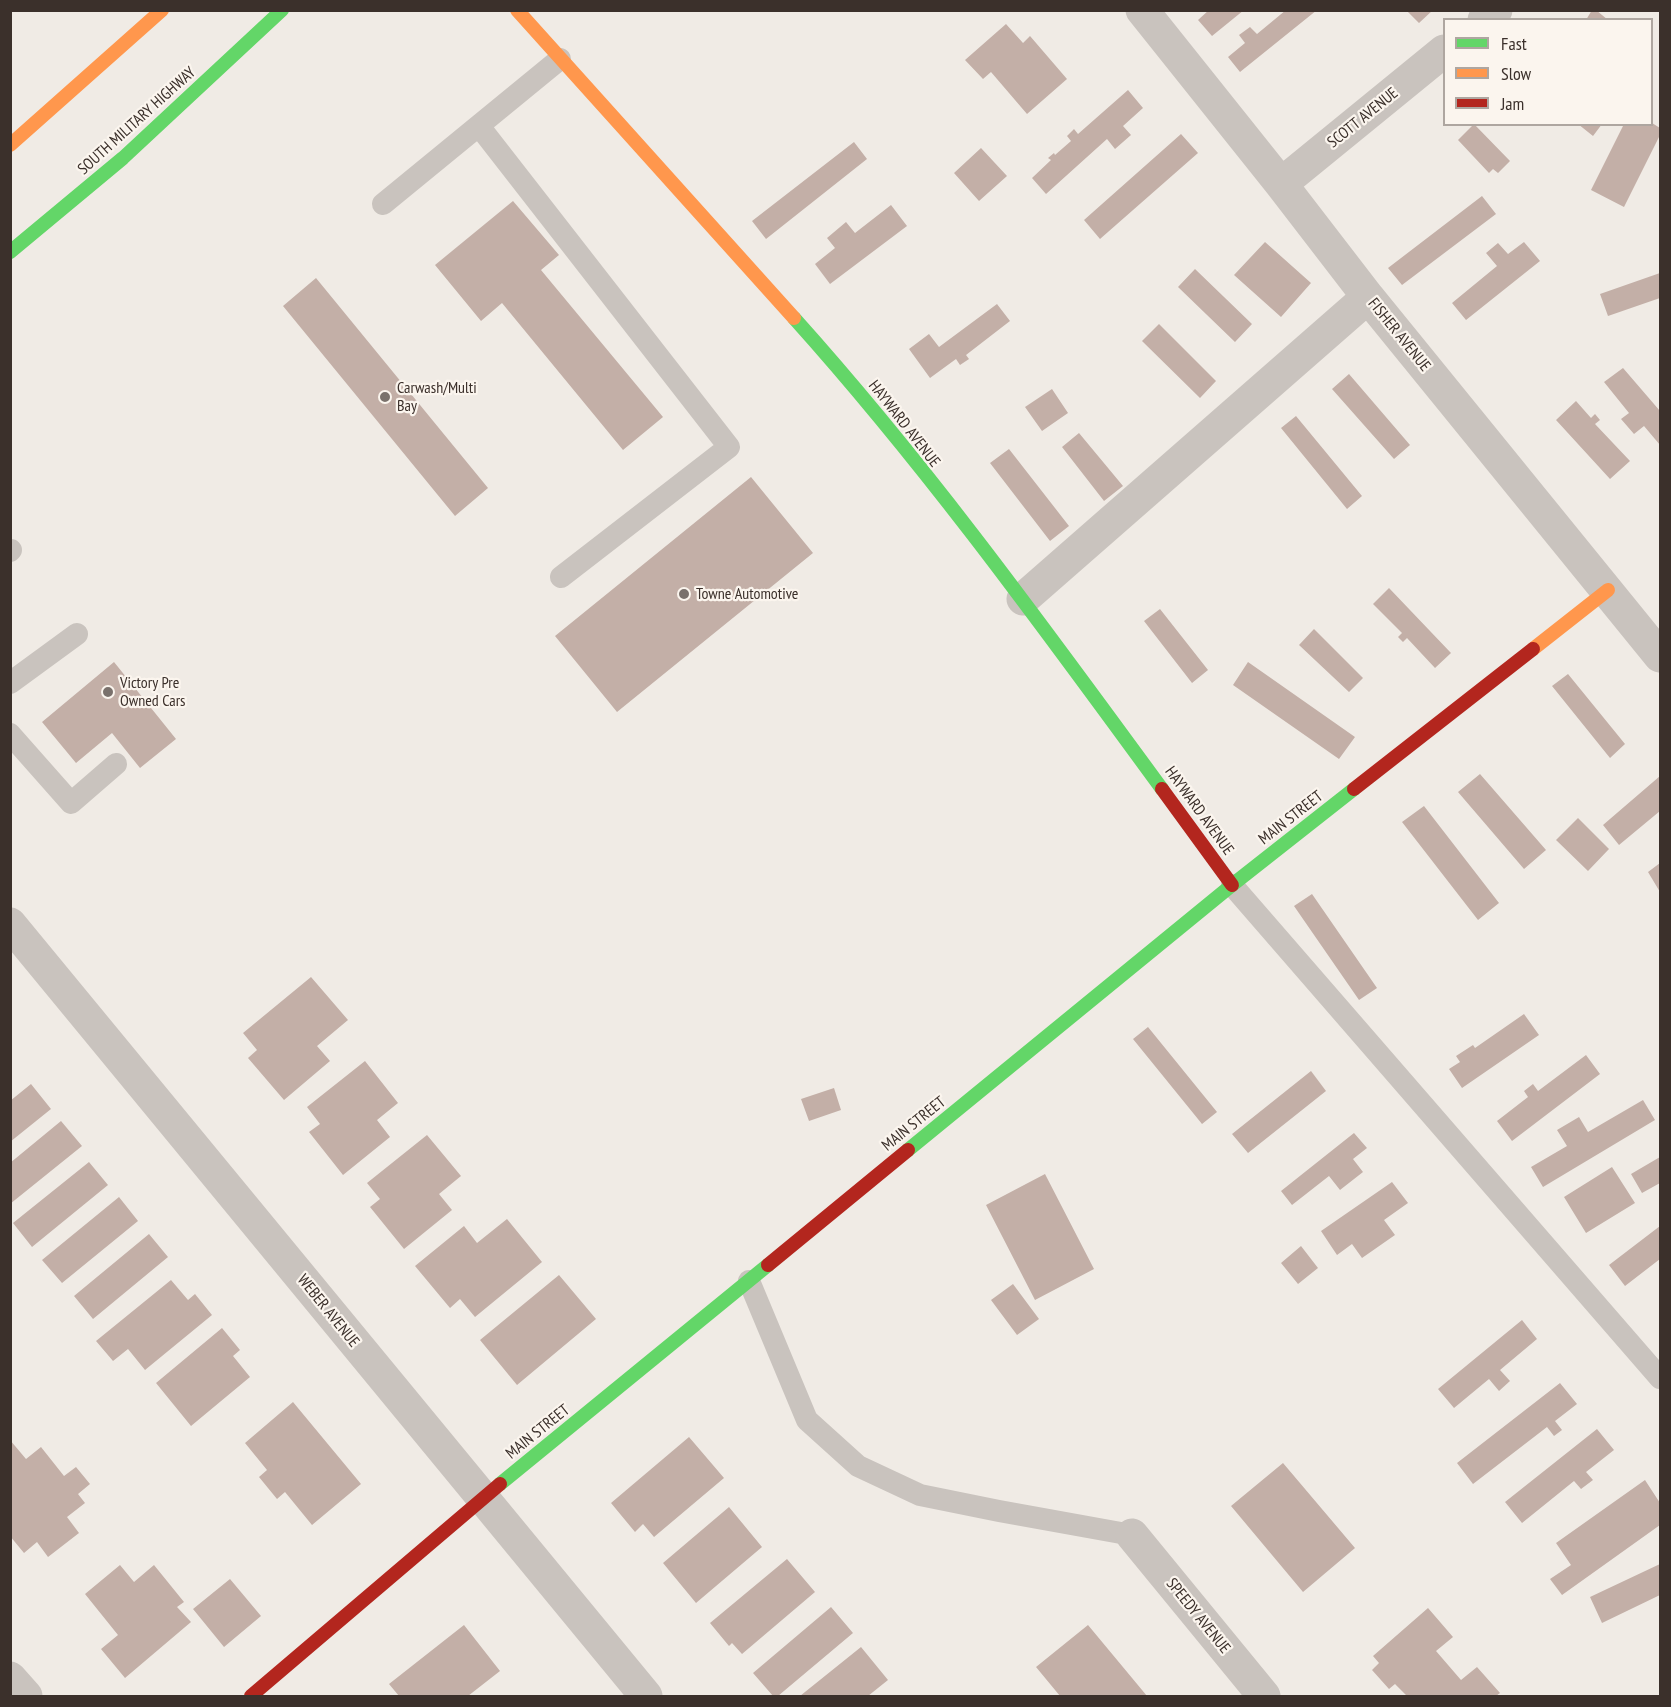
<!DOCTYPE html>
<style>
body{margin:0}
#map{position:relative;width:1671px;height:1707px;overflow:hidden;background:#f0ebe5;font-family:"PT Sans Narrow",sans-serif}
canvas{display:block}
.frame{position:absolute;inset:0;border:12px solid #3b302b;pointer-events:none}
.legend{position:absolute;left:1443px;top:18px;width:210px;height:108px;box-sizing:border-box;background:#fbf5ee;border:2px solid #aea6a0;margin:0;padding:8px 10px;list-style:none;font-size:18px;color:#3b302b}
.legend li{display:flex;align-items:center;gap:12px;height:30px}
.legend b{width:30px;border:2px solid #aea6a0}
</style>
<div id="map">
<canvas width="1671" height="1707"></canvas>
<div class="frame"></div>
<ul class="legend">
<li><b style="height:8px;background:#63d668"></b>Fast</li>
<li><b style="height:8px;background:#ff974d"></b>Slow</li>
<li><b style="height:8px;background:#b3261e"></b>Jam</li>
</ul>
</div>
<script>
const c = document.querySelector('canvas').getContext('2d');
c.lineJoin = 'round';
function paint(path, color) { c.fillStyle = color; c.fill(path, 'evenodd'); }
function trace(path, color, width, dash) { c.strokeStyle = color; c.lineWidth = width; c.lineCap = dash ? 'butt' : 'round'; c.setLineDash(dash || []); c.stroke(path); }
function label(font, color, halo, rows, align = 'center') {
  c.font = font + ' "PT Sans Narrow",sans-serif'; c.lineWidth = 4.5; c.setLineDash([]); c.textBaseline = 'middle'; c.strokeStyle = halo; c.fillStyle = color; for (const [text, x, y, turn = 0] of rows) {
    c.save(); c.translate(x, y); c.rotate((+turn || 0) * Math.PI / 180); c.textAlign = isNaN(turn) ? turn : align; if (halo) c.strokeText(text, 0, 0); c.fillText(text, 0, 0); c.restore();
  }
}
paint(new Path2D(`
 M 1209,10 L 1244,10 L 1212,36 L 1198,20 Z
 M 1286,10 L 1317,10 L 1240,72 L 1228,57 L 1245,43 L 1239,35 L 1250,27 L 1257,34 Z
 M 1406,10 L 1433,10 L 1419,23 Z
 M 1592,10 L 1596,10 L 1608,20 L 1586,20 Z
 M 1006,24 L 1023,43 L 1030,36 L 1067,79 L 1027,114 L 991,72 L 983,79 L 965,60 Z
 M 1128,90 L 1143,108 L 1123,126 L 1131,135 L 1115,149 L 1107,139 L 1046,194 L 1032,178 L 1051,160 L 1048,158 L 1054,153 L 1055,155 L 1071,141 L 1067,136 L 1074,129 L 1078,134 Z
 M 1652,123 L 1660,128 L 1660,135 L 1624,207 L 1591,190 L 1624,124 Z
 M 1474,124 L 1510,161 L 1498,173 L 1493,169 L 1489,173 L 1458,140 Z
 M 1578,124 L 1602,124 L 1593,136 Z
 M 1181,134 L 1198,153 L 1100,239 L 1084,220 Z
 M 854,142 L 867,159 L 766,239 L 752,221 Z
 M 981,148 L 1007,176 L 979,201 L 954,173 Z
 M 1482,196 L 1496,214 L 1402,285 L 1388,268 Z
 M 513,201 L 559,255 L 541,270 L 663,417 L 623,450 L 502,303 L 481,321 L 435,265 Z
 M 891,205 L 907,226 L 830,284 L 815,264 L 835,248 L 827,238 L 846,222 L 855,233 Z
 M 1265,242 L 1311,283 L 1281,317 L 1234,275 Z
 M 1524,242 L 1540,261 L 1466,320 L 1452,303 L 1497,266 L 1486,253 L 1498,243 L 1508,254 Z
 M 1195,269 L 1252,324 L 1235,342 L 1178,287 Z
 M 1660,273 L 1660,298 L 1608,316 L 1600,294 Z
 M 316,278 L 488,488 L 455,516 L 283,306 Z
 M 997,304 L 1010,321 L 966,355 L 969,359 L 960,365 L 956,359 L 930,378 L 909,349 L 929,334 L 939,347 Z
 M 1159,324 L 1216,381 L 1200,398 L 1142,341 Z
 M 1623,368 L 1660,411 L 1660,445 L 1644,426 L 1634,434 L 1621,419 L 1629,413 L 1604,382 Z
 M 1349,374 L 1410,445 L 1394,459 L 1332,389 Z
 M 1052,389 L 1068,413 L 1042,431 L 1025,407 Z
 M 1576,401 L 1591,418 L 1595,414 L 1600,420 L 1595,424 L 1630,461 L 1610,479 L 1556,420 Z
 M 1296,416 L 1362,496 L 1347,509 L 1281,428 Z
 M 1079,433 L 1123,486 L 1104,501 L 1062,447 Z
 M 1009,449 L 1069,526 L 1050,541 L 990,463 Z
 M 751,477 L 813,553 L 617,712 L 555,636 Z
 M 1389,588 L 1451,653 L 1435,668 L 1407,638 L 1403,642 L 1398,637 L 1402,633 L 1373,604 Z
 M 1160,609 L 1208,670 L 1192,683 L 1144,621 Z
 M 1314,629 L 1363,678 L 1349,692 L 1299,645 Z
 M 114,662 L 176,739 L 140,768 L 112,733 L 76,763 L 42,722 Z
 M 1248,662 L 1355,737 L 1339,759 L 1233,685 Z
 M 1568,674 L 1625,744 L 1610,758 L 1552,686 Z
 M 1480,774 L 1546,850 L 1524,869 L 1458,792 Z
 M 1660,776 L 1660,811 L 1619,845 L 1603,825 Z
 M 1424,806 L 1499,903 L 1478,920 L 1402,822 Z
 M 1578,818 L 1609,849 L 1588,871 L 1556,840 Z
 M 1660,863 L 1660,892 L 1648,872 Z
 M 1312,894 L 1377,988 L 1359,1000 L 1294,906 Z
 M 311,977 L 348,1020 L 317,1046 L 330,1061 L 284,1100 L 248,1058 L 257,1050 L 243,1033 Z
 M 1524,1014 L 1539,1035 L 1462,1088 L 1449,1069 L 1460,1062 L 1456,1056 L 1473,1045 L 1475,1048 Z
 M 1148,1027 L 1217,1112 L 1202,1124 L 1133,1039 Z
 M 1586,1055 L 1600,1074 L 1512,1141 L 1497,1121 L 1528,1097 L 1524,1091 L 1533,1084 L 1538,1091 Z
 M 365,1061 L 398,1103 L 377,1120 L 390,1137 L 343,1175 L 309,1132 L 320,1124 L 307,1107 Z
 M 1311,1071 L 1326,1091 L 1248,1153 L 1232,1134 Z
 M 31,1084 L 51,1109 L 10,1142 L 10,1101 Z
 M 834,1088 L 841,1110 L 809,1121 L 801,1099 Z
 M 1643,1100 L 1655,1120 L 1543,1187 L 1531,1167 L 1567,1146 L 1557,1130 L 1579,1117 L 1588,1132 Z
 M 61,1121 L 82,1146 L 10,1204 L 10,1163 Z
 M 1354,1133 L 1367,1148 L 1353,1159 L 1363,1172 L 1340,1190 L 1329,1176 L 1292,1205 L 1281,1191 Z
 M 427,1135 L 461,1176 L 439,1194 L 452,1210 L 404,1249 L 370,1207 L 380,1199 L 367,1183 Z
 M 1660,1157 L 1660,1183 L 1642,1193 L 1631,1174 Z
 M 89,1162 L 108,1185 L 32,1247 L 13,1223 Z
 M 1612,1167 L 1635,1203 L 1586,1233 L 1564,1197 Z
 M 1045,1174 L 1094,1269 L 1035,1300 L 986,1205 Z
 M 1392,1182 L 1408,1203 L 1384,1220 L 1395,1235 L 1362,1258 L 1352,1244 L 1337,1255 L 1321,1231 Z
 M 119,1197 L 138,1221 L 62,1283 L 42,1260 Z
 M 507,1219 L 542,1262 L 475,1317 L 460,1299 L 450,1308 L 415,1266 L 464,1226 L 477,1243 Z
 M 1660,1226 L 1660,1259 L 1625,1286 L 1609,1265 Z
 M 149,1234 L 168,1257 L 93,1319 L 74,1296 Z
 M 1301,1246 L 1318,1268 L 1298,1284 L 1281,1263 Z
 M 559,1275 L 596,1319 L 517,1385 L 480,1340 Z
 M 171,1280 L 188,1300 L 195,1294 L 212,1315 L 145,1370 L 128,1349 L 113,1361 L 96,1341 Z
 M 1013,1284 L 1039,1319 L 1017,1335 L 991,1300 Z
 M 1522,1320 L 1537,1339 L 1500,1370 L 1510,1381 L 1499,1391 L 1489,1379 L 1454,1408 L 1438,1389 Z
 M 222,1328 L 240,1350 L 233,1356 L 250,1377 L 191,1426 L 156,1383 Z
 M 1560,1383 L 1577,1404 L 1555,1421 L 1562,1430 L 1554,1436 L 1547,1427 L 1473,1484 L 1457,1463 Z
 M 293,1402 L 361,1484 L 312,1525 L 285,1492 L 277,1499 L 259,1477 L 267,1470 L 245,1443 Z
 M 1597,1429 L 1614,1450 L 1586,1472 L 1593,1480 L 1581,1489 L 1574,1481 L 1522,1523 L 1505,1502 Z
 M 689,1437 L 724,1478 L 654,1537 L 643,1524 L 635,1532 L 611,1503 Z
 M 10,1440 L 26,1459 L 41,1447 L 64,1476 L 76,1467 L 90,1484 L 78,1494 L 85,1503 L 67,1517 L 79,1533 L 48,1557 L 37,1542 L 24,1553 L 10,1536 Z
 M 1283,1463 L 1355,1548 L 1303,1592 L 1231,1506 Z
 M 1645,1480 L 1660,1503 L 1660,1525 L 1562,1595 L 1550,1579 L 1571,1565 L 1556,1543 Z
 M 729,1507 L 762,1547 L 696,1603 L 663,1563 Z
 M 787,1559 L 815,1592 L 742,1654 L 732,1643 L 729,1646 L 710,1623 Z
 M 1660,1564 L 1660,1595 L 1602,1623 L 1590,1597 Z
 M 120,1565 L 134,1582 L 154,1565 L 184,1602 L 177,1607 L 191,1622 L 125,1678 L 101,1649 L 118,1635 L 85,1594 Z
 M 230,1579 L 261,1616 L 224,1647 L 193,1609 Z
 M 831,1607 L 853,1633 L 778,1696 L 773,1696 L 753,1673 Z
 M 1428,1608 L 1453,1637 L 1436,1651 L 1461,1680 L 1477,1667 L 1500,1693 L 1496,1696 L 1407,1696 L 1395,1684 L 1389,1689 L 1372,1670 L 1379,1663 L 1373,1656 Z
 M 464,1625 L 500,1671 L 468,1696 L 399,1696 L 389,1684 Z
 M 1088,1625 L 1147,1696 L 1060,1696 L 1036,1667 Z
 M 861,1647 L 888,1680 L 868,1696 L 800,1696 Z`), '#c3afa7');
trace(new Path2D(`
 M 479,126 L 729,447 L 561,577
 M 383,204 L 560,59
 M 10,551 L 11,550
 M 10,683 L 77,634
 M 10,734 L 71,803 L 116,764
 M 1232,885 L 1660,1378
 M 749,1281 L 807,1420 L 858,1466 L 920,1495 L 999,1511 L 1132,1535`), '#c9c3be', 22);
trace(new Path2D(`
 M 1142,10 L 1281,184 L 1368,297 L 1660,656
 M 1484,20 L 1496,10
 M 1281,184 L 1444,51
 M 1023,599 L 1368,297
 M 10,924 L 646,1696
 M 1132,1535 L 1264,1696
 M 10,1678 L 26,1696`), '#c9c3be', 33);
trace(new Path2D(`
 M 10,252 L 123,158 L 282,10
 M 794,318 C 927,466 1044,628 1162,789
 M 908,1150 L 1232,885 L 1354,789
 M 500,1484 L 768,1265`), '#63d668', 14);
trace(new Path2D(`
 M 517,10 L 794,318
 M 10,145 L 162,10
 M 1533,649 L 1608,590`), '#ff974d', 14);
trace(new Path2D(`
 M 1162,789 L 1232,885
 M 1354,789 L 1533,649
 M 768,1265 L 908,1150
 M 251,1696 L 500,1484`), '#b3261e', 14);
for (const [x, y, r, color] of [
 [385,397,6,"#7a716c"],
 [684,594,6,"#7a716c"],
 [108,692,6,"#7a716c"]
]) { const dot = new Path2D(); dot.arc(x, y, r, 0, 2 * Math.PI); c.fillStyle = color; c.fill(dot); trace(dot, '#fbf5ee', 2); }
label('16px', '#3b302b', '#fbf5ee', [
 ["SCOTT AVENUE",1363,118,-39],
 ["SOUTH MILITARY HIGHWAY",137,121,-42],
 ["FISHER AVENUE",1399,335,51],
 ["HAYWARD AVENUE",904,424,52],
 ["HAYWARD AVENUE",1199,811,54],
 ["MAIN STREET",1291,818,-38],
 ["MAIN STREET",914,1124,-39],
 ["WEBER AVENUE",328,1311,51],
 ["MAIN STREET",538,1432,-39],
 ["SPEEDY AVENUE",1198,1616,51]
]);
label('16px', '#3b302b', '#fbf5ee', [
 ["Carwash/Multi",397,388],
 ["Bay",397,406],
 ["Towne Automotive",696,594],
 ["Victory Pre",120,683],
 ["Owned Cars",120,701]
], 'left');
</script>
